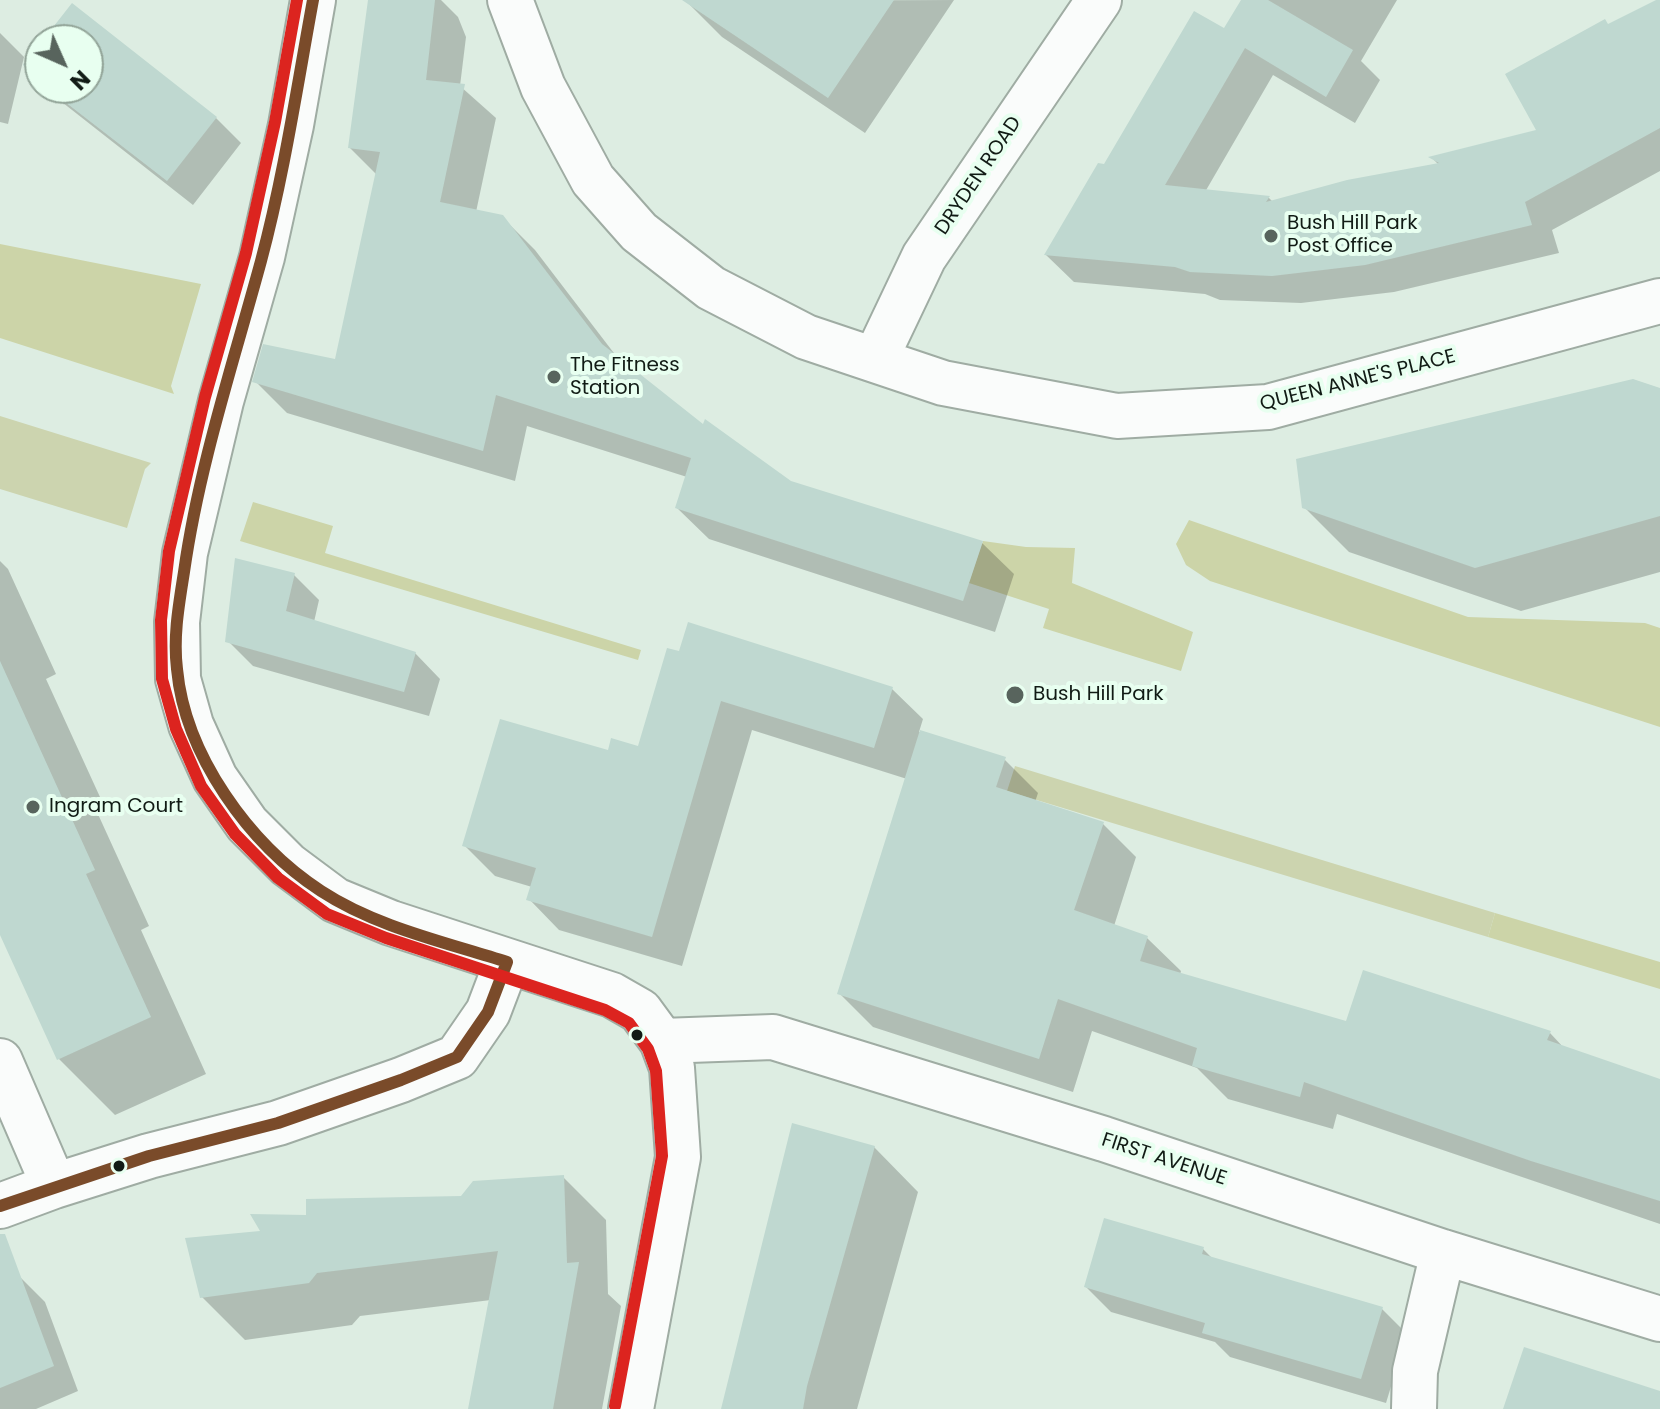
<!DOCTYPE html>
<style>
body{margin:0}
#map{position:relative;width:1660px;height:1409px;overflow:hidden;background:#ddede2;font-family:Poppins,sans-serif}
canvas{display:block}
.north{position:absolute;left:24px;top:24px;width:80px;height:80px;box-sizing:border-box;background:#e8fff0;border:2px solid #92a498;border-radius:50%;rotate:135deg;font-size:22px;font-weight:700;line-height:32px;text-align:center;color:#111b15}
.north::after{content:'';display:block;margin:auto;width:28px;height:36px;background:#58645d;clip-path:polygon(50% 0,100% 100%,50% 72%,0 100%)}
</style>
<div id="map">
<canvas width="1660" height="1409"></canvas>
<div class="north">N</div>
</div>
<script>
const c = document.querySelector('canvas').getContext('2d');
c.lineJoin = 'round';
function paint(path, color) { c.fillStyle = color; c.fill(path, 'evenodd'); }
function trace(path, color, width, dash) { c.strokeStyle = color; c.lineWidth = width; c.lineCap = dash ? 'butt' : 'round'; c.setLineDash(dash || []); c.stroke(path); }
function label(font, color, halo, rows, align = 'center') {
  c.font = font + ' Poppins,sans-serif'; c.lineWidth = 8; c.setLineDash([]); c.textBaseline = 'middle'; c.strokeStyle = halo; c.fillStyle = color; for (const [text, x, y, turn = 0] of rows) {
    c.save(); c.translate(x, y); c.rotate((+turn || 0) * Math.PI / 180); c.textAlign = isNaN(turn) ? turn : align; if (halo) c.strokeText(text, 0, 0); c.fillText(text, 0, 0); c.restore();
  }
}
paint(new Path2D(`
 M 0,416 L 151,463 L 145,469 L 127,528 L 0,489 Z
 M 1015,766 L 1495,913 L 1488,937 L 1007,791 Z`), '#ccd4af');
paint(new Path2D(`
 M 0,244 L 201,284 L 171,386 L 174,394 L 0,338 Z
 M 253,502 L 333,526 L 325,553 L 641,650 L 638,660 L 240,541 Z
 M 1189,520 L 1468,617 L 1645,623 L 1660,628 L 1660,727 L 1210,581 L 1186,565 L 1176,544 Z
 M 983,541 L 1026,547 L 1075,548 L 1072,583 L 1193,632 L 1181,671 L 1043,628 L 1049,609 L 969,583 Z
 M 1495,913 L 1660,962 L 1660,989 L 1488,937 Z`), '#ccd4a8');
paint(new Path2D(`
 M 370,0 L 441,0 L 458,17 L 466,37 L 460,86 L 496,118 L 476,212 L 502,217 L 535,250 L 620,361 L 704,428 L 790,483 L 982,543 L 1014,574 L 995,632 L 709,539 L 677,508 L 687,477 L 527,426 L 515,481 L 287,413 L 255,381 L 336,362 L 377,175 L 350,148 Z
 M 954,0 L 865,133 L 722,37 L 686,1 Z
 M 1243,0 L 1397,0 L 1361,61 L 1380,80 L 1355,123 L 1273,75 L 1205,192 L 1269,198 L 1273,202 L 1439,165 L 1432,158 L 1539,132 L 1609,25 L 1660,0 L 1660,171 L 1552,230 L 1559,253 L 1394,292 L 1301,303 L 1220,300 L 1205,294 L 1074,282 L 1046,255 L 1105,167 L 1224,31 Z
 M 72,6 L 216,118 L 241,143 L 193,205 L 44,88 L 88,88 L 88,40 L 46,40 Z
 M 0,33 L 24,57 L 8,124 L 0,122 Z
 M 1660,390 L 1660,572 L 1521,611 L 1349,552 L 1304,507 Z
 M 0,561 L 8,569 L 56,674 L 46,679 L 100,797 L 92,801 L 149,926 L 141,930 L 206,1074 L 115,1115 L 59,1059 L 0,930 Z
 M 294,575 L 319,600 L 314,622 L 415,653 L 440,679 L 429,716 L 253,666 L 228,641 Z
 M 669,650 L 892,689 L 923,719 L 919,732 L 1004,759 L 1038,793 L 1035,802 L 1103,824 L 1136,857 L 1114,926 L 1147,938 L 1181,971 L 1180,975 L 1347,1023 L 1550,1033 L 1565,1049 L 1660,1081 L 1660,1224 L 1337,1114 L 1333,1129 L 1228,1099 L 1197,1068 L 1092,1031 L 1073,1092 L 873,1027 L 839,993 L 907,779 L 752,730 L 682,966 L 559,930 L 529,899 L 532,887 L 495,876 L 464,845 L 609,753 L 639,748 Z
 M 874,1147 L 918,1192 L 857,1409 L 723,1409 Z
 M 563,1177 L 606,1220 L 608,1294 L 621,1306 L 602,1409 L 470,1409 L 491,1300 L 360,1316 L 352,1325 L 245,1340 L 202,1297 L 264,1233 L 308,1217 L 462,1198 Z
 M 1203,1249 L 1213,1259 L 1382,1309 L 1407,1334 L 1386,1403 L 1230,1357 L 1215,1342 L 1111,1312 L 1086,1287 Z
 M 20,1277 L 45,1302 L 78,1391 L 36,1409 L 0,1409 L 0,1286 Z`), '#0003');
paint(new Path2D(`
 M 368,0 L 435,0 L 426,80 L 465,84 L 440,202 L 503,215 L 602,344 L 703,424 L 705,419 L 791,481 L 983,541 L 963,601 L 675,508 L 691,458 L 496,395 L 483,451 L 252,382 L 263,344 L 335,359 L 380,152 L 348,148 Z
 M 682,0 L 894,0 L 828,98 Z
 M 1241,0 L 1268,0 L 1353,50 L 1326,97 L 1245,48 L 1165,185 L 1270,196 L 1266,202 L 1347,180 L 1439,163 L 1428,157 L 1536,130 L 1505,74 L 1605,19 L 1608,24 L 1656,0 L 1660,0 L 1660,128 L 1525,202 L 1532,225 L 1365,265 L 1272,276 L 1190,272 L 1175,267 L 1044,255 L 1098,163 L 1104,164 L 1194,11 L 1224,28 Z
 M 72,3 L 217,117 L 167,181 L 47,88 L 88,88 L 88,40 L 43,40 Z
 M 40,44 L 40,82 L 23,65 Z
 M 1633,379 L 1660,388 L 1660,516 L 1475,568 L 1302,508 L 1296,459 Z
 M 235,558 L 295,573 L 286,611 L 416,652 L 404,692 L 225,642 Z
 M 688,622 L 893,687 L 874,748 L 721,701 L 652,937 L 526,900 L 536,868 L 462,846 L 500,719 L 608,750 L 611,738 L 638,746 L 667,648 L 679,651 Z
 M 0,661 L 95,870 L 86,874 L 151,1017 L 57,1060 L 0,935 Z
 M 920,730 L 1006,757 L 996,787 L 1104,822 L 1074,910 L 1148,936 L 1140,961 L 1346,1021 L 1363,970 L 1551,1031 L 1547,1040 L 1660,1079 L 1660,1201 L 1531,1161 L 1304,1082 L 1300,1097 L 1192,1066 L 1197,1048 L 1058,999 L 1039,1059 L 837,994 Z
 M 792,1123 L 875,1146 L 807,1386 L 803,1409 L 721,1409 Z
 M 564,1175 L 567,1263 L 579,1262 L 553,1409 L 468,1409 L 498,1251 L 317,1273 L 309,1283 L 200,1298 L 185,1238 L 260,1231 L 250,1214 L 306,1215 L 306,1199 L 461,1196 L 473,1181 Z
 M 1104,1218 L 1204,1247 L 1202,1254 L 1383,1307 L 1361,1379 L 1202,1333 L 1205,1323 L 1084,1287 Z
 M 0,1234 L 5,1234 L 54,1366 L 0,1388 Z
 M 1524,1347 L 1660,1391 L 1660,1409 L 1503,1409 Z`), '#bfd8d0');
const minor = new Path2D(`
 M 510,0 L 543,87 L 593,180 L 639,232 L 711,288 L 806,337 L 943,383 L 1117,416 L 1268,407 L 1660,301
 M 875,360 L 924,257 L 1099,0
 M 662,1041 L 773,1037 L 1104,1139 L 1443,1252 L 1660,1319
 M 0,1061 L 54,1186
 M 0,1206 L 54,1186 L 149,1156 L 278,1123 L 401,1080 L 457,1057 L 488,1012 L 507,962
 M 1414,1409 L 1415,1371 L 1443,1252`);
const tertiary = new Path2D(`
 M 313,0 L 291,125 L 262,257 L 221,401 L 185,553 L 177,622 L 178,679 L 191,725 L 215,778 L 247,824 L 288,865 L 335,900 L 391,923 L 612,995 L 640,1011 L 662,1041 L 672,1068 L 678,1157 L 631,1409`);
trace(minor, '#9faca3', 48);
trace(tertiary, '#9faca3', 48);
trace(minor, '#fafcfb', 44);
trace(tertiary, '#fafcfb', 44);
trace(new Path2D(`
 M 313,0 C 297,87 284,175 261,261 C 233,364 199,466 184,572 C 179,604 173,636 177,669 C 185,755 249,844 321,891 C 376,927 445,942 507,962
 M 0,1206 L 149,1156 L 278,1123 L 401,1080 L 457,1057 L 488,1012 L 507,962`), '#7a4b2a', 12);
trace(new Path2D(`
 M 297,0 L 275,122 L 246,253 L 205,397 L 169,551 L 161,620 L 162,679 L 176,729 L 201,786 L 235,834 L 278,878 L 327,914 L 386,938 L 605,1010 L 629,1023 L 648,1049 L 656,1071 L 662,1156 L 615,1406`), '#dc241f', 12);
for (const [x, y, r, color] of [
 [1271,236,8,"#58645d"],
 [554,377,8,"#58645d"],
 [1015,695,10,"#58645d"],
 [33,807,8,"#58645d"],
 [637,1035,7,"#111b15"],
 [119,1166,7,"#111b15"]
]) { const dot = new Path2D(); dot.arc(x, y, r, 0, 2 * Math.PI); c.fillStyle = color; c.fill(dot); trace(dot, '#e8fff0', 3); }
label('20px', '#111b15', '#e8fff0', [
 ["DRYDEN ROAD",979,176,-56],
 ["QUEEN ANNE'S PLACE",1358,381,-14],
 ["FIRST AVENUE",1164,1160,18]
]);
label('20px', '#111b15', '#e8fff0', [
 ["Bush Hill Park",1287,224],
 ["Post Office",1287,247],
 ["The Fitness",570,366],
 ["Station",570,389],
 ["Bush Hill Park",1033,695],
 ["Ingram Court",49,807]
], 'left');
</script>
